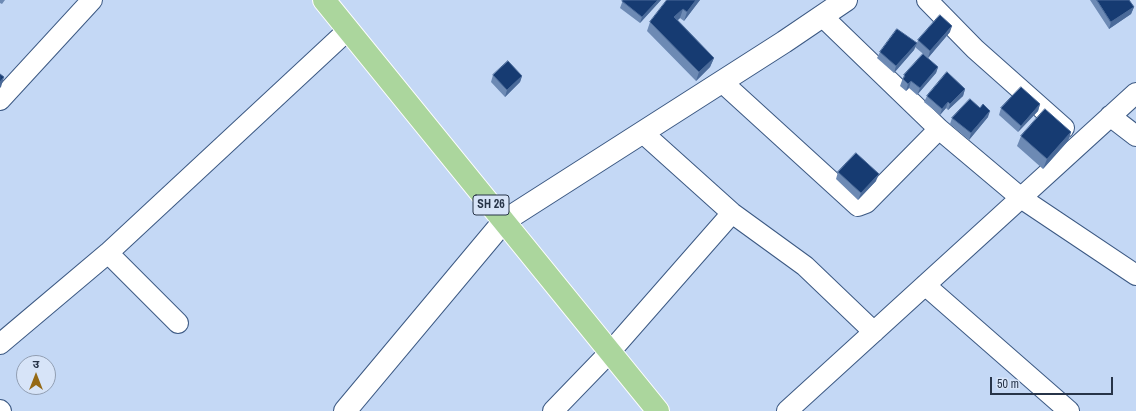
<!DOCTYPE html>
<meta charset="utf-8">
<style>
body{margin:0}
#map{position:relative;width:1136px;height:411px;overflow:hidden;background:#c4d8f5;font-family:"Archivo Narrow","Noto Sans Devanagari",sans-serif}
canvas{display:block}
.north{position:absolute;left:16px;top:355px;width:40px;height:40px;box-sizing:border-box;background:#d7e4f8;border:1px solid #919eb2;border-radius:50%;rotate:0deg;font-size:11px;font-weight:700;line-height:16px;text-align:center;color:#273448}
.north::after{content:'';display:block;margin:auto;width:14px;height:18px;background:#956a16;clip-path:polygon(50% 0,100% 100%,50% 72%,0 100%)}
.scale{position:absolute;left:990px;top:377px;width:123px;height:18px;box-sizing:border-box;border:2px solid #273448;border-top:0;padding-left:5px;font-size:12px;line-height:14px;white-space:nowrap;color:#273448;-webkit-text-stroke:3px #d7e4f8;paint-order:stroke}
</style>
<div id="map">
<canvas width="1136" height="411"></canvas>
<div class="north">उ</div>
<div class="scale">50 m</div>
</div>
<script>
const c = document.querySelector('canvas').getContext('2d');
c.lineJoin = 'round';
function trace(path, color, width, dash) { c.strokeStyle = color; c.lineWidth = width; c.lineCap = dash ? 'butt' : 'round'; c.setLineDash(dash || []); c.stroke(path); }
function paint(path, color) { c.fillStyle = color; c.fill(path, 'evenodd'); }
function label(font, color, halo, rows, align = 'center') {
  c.font = font + ' "Archivo Narrow",sans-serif'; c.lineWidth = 4; c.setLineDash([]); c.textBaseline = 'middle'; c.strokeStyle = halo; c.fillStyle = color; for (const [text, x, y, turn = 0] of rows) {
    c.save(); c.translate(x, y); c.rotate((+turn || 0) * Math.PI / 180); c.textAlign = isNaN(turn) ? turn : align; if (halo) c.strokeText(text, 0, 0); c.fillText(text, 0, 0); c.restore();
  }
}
const minor = new Path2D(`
 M 927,0 L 975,49 L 1064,128
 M 822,16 L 939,129 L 1021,198 L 1136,275
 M 722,82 L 858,206 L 866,203 L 939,129
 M 0,100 L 92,0
 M 1110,116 L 1136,136
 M 643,133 L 732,213 L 805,266 L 874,332
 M 108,253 L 178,323
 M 925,285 L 1069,411
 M 0,344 L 108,253 L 348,30
 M 0,410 L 1,411
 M 553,411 L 610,352 L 732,213
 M 787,411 L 1136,93`);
const tertiary = new Path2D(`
 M 345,411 L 504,221 L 784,42 L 846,0`);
const primary = new Path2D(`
 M 324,0 L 658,411`);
trace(minor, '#3c5983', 22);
trace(tertiary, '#3c5983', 24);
trace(primary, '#fff', 24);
trace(minor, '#fff', 20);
trace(tertiary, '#fff', 22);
trace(primary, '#abd69d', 22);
paint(new Path2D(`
 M 0,0 L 5,0 L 2,4 L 0,3 Z
 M 623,0 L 661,0 L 640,23 L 620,8 Z
 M 667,0 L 700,0 L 684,21 L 680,18 L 678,20 L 714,58 L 710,67 L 696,81 L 647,31 L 650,22 Z
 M 1090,0 L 1129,0 L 1134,7 L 1131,14 L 1109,29 Z
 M 950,32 L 928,58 L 915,47 L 914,50 L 894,73 L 877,58 L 880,52 L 917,43 L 918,40 Z
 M 938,67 L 936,73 L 917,95 L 909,88 L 906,91 L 900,86 L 904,75 Z
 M 493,75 L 522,76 L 520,82 L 505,97 L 491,82 Z
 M 965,89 L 963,96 L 948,110 L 946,108 L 940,115 L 924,102 L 927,96 Z
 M 1040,104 L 1038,111 L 1018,132 L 999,115 L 1001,108 Z
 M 988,117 L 969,140 L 950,124 L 952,118 Z
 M 1071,132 L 1068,141 L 1043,169 L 1017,146 L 1021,136 Z
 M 838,172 L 876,181 L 858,200 L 836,179 Z`), '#6d8ab4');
paint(new Path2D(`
 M 658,0 L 661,0 L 640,23 L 642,17 Z
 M 696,0 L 700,0 L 684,21 L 687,12 Z
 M 1134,7 L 1131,14 L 1109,29 L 1111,22 Z
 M 683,9 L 680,18 L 671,26 L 674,17 Z
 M 952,26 L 950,32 L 928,58 L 930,51 Z
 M 917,43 L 914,50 L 894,73 L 896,66 Z
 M 714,58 L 710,67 L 696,81 L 699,72 Z
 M 938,67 L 936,73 L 917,95 L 920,88 Z
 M 522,76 L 520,82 L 505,97 L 507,90 Z
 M 4,77 L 1,87 L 0,88 L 0,82 Z
 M 911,81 L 909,88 L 906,91 L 908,84 Z
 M 965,89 L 963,96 L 948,110 L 950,104 Z
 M 948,102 L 946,108 L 940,115 L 942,109 Z
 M 1040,104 L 1038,111 L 1018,132 L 1021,126 Z
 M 990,111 L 988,117 L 969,140 L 971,133 Z
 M 1071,132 L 1068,141 L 1043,169 L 1047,159 Z
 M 879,174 L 876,181 L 858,200 L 861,193 Z`), '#4a6a99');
const building = new Path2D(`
 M 623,0 L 658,0 L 642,17 L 622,1 Z
 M 667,0 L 696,0 L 687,12 L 683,9 L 674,17 L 714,58 L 699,72 L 650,22 Z
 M 1097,0 L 1129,0 L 1134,7 L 1111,22 Z
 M 940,15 L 952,26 L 930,51 L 918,40 Z
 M 897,29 L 917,43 L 896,66 L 880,52 Z
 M 923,54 L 938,67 L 920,88 L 911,81 L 908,84 L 903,79 L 905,76 L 904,75 Z
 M 508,61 L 522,76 L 507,90 L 493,75 Z
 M 947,72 L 965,89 L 950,104 L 948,102 L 942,109 L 927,96 Z
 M 0,74 L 4,77 L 0,82 Z
 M 1021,87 L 1040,104 L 1021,126 L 1001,108 Z
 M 970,99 L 980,108 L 983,104 L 990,111 L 971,133 L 952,118 Z
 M 1045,109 L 1071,132 L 1047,159 L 1021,136 Z
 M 856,153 L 879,174 L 861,193 L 838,172 Z`);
paint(building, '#163b72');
trace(building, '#4a6a99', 1);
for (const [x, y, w] of [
 [491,205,36]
]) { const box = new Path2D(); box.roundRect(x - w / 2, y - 10, w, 20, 3); c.fillStyle = '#d7e4f8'; c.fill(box); trace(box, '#273448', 1); }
label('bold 12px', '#273448', null, [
 ["SH 26",491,205]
]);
</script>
